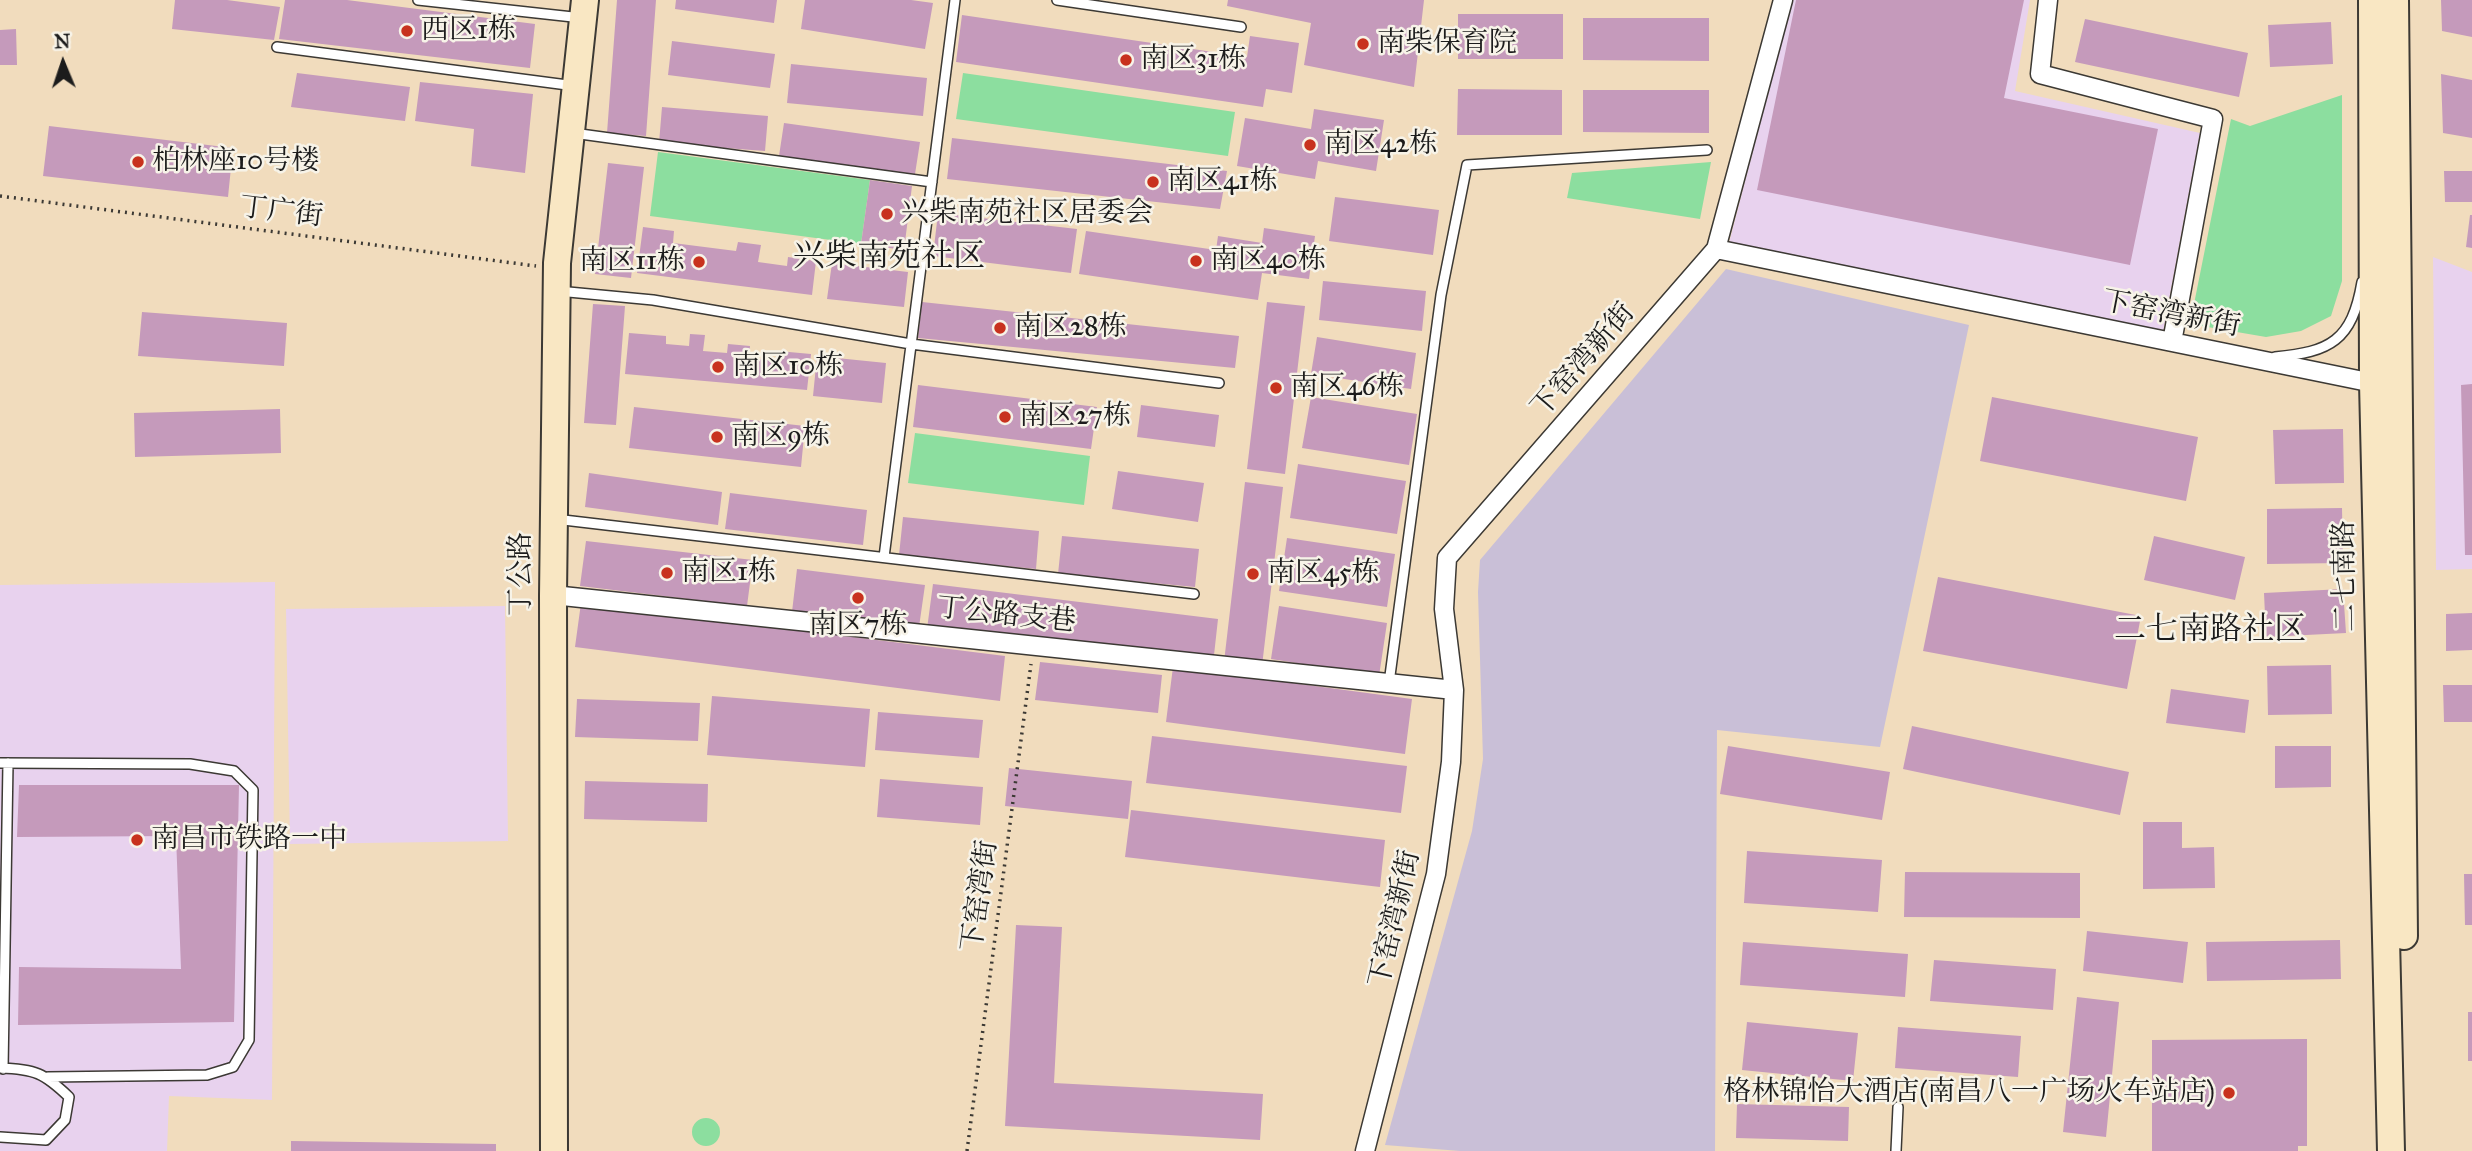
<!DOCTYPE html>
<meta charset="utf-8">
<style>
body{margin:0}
#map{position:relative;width:2472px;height:1151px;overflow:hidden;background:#f1dcbd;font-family:"IM FELL Great Primer",serif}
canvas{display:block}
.north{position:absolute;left:28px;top:28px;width:70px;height:70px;-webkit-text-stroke:5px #f7f3e8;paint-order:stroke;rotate:358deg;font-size:19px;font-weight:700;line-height:28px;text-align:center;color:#1c1c1c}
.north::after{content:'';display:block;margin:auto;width:24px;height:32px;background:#1c1c1c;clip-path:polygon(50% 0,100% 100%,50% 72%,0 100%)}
</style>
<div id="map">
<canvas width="2472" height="1151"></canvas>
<div class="north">N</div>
</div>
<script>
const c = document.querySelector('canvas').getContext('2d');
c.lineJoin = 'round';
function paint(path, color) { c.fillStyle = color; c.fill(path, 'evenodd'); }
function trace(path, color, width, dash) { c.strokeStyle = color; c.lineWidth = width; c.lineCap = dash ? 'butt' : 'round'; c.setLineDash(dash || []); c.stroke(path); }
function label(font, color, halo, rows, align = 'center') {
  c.font = font + ' "IM FELL Great Primer","Noto Serif SC",serif'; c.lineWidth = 5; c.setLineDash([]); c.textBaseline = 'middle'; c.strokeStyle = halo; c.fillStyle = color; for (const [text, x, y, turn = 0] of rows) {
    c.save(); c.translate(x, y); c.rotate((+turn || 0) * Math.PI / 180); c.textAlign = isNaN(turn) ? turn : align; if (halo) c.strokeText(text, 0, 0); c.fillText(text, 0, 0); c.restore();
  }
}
paint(new Path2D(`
 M 1792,0 L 2030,0 L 2015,91 L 2200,133 L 2163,332 L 1729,243 Z
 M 2433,257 L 2472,272 L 2472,569 L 2436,570 Z
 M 275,582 L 272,1100 L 169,1096 L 167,1151 L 0,1151 L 0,585 Z
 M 505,606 L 508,841 L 290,844 L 286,609 Z`), '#e8d2ee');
paint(new Path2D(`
 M 1726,269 L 1969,325 L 1880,747 L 1717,730 L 1715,1151 L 1460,1151 L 1385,1145 L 1472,831 L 1483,759 L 1478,592 L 1480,560 Z`), '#c9bfd7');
paint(new Path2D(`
 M 963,73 L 1235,112 L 1228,156 L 956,119 Z
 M 2342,95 L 2342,281 L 2331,316 L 2301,331 L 2266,337 L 2190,324 L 2231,119 L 2250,126 Z
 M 658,152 L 870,180 L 861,244 L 650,216 Z
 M 1711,162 L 1700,219 L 1567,198 L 1572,173 Z
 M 915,433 L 1090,456 L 1084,505 L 908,483 Z
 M692 1132a14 14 0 1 1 28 0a14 14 0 1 1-28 0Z`), '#8cde9f');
paint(new Path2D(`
 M 175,0 L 227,0 L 280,7 L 274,40 L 172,29 Z
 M 285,0 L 347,0 L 535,24 L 530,68 L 279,39 Z
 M 617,0 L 656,0 L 646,136 L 607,133 Z
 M 676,0 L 777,0 L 774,23 L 675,9 Z
 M 805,0 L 911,0 L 933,3 L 925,49 L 801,29 Z
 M 1228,0 L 1424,0 L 1414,87 L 1304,65 L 1311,23 L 1227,6 Z
 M 1796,0 L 2024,0 L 2004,98 L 2158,129 L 2130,265 L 1757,190 Z
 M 2441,0 L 2472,0 L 2472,37 L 2442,31 Z
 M 1458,14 L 1563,14 L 1563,59 L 1458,59 Z
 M 962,15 L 1247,57 L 1250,36 L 1299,43 L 1292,93 L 1266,89 L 1263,107 L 956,62 Z
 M 1583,18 L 1709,18 L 1709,61 L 1583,60 Z
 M 2085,19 L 2248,53 L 2239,97 L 2075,62 Z
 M 2331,22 L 2333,64 L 2270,67 L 2268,25 Z
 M 16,29 L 17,65 L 0,65 L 0,30 Z
 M 672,41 L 775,54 L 770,88 L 668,75 Z
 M 791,64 L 927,78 L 923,116 L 787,103 Z
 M 297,73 L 410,87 L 405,121 L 291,107 Z
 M 2441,74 L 2472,80 L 2472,138 L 2443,133 Z
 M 420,82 L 533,94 L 525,173 L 471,166 L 474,129 L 415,121 Z
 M 1458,89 L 1562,90 L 1562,135 L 1457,135 Z
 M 1583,90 L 1709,90 L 1709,133 L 1583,132 Z
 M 662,107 L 768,116 L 765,151 L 659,143 Z
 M 1314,109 L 1384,120 L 1376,171 L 1318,161 L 1315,179 L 1237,166 L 1245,118 L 1311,129 Z
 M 784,123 L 920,142 L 915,174 L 779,156 Z
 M 49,126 L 233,148 L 228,197 L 43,176 Z
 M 952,138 L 1227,171 L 1220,209 L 947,179 Z
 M 608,163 L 644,167 L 631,278 L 595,274 Z
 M 2444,171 L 2472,171 L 2472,202 L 2445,202 Z
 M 870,180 L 912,186 L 904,250 L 861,244 Z
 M 1335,197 L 1439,210 L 1433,255 L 1329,241 Z
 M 938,213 L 1077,229 L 1071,273 L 933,256 Z
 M 2470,215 L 2472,215 L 2472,248 L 2466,247 Z
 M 643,227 L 674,231 L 673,243 L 736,251 L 738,242 L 761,245 L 758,262 L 787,266 L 788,257 L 816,261 L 812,295 L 637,273 Z
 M 1264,228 L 1315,236 L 1309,279 L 1262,273 L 1258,300 L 1079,274 L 1086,231 L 1216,250 L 1218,236 L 1262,243 Z
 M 832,263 L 908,272 L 904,307 L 827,299 Z
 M 1323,281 L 1426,291 L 1422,331 L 1319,320 Z
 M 922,302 L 1239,336 L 1235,368 L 918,338 Z
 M 1267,302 L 1305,306 L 1285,474 L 1247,469 Z
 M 593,304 L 625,306 L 616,425 L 584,423 Z
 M 142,312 L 287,323 L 284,366 L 138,356 Z
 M 629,333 L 666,336 L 666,344 L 689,346 L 690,334 L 705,335 L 703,351 L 727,353 L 728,344 L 750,346 L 749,358 L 777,360 L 778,351 L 811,354 L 807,390 L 625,374 Z
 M 1317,337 L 1416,353 L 1411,389 L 1311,374 Z
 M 817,356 L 886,363 L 882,403 L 813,396 Z
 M 2472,384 L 2472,555 L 2465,555 L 2461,385 Z
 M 918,385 L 1097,407 L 1091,449 L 913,427 Z
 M 1311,397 L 1417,414 L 1409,465 L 1302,448 Z
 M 1992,397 L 2198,437 L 2186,501 L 1980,461 Z
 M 1141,405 L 1219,415 L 1215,447 L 1137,437 Z
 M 634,407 L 805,426 L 801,467 L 629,448 Z
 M 280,409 L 281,453 L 135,457 L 134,413 Z
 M 2343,429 L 2344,483 L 2275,484 L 2273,430 Z
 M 1298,464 L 1406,481 L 1397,534 L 1290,518 Z
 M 1118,471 L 1204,483 L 1198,522 L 1112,509 Z
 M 589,473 L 722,492 L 718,525 L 585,507 Z
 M 1245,482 L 1283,487 L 1262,666 L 1224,662 Z
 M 730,493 L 867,510 L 863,545 L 725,529 Z
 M 2342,508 L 2343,563 L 2267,564 L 2267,509 Z
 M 903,517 L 1039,531 L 1036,569 L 899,555 Z
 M 1062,536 L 1199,549 L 1195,587 L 1058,574 Z
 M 2154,536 L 2245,557 L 2235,600 L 2144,580 Z
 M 1287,538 L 1395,554 L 1387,607 L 1279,591 Z
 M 586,541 L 753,560 L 747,606 L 580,586 Z
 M 797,569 L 925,585 L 919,627 L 792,612 Z
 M 1938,577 L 2141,616 L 2127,689 L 1923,651 Z
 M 933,584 L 1218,619 L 1213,664 L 927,629 Z
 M 2343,589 L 2346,633 L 2266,637 L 2264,593 Z
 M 581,603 L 1005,656 L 1000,701 L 575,647 Z
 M 1279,606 L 1387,623 L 1379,676 L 1271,659 Z
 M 2472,613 L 2472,650 L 2446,651 L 2446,614 Z
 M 1040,662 L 1162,675 L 1158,713 L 1035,700 Z
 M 2331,665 L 2332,714 L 2268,715 L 2267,666 Z
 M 1173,667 L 1412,699 L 1405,754 L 1166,722 Z
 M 2443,685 L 2472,685 L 2472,722 L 2444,722 Z
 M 2171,689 L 2249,700 L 2245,733 L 2166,723 Z
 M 712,696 L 870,709 L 865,767 L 707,755 Z
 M 577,699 L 700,703 L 698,741 L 575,737 Z
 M 878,712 L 983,720 L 979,758 L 875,750 Z
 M 1912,726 L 2129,772 L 2120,815 L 1903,769 Z
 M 1152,736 L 1407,766 L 1401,813 L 1146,783 Z
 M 1728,746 L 1890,772 L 1882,820 L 1720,794 Z
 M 2275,746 L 2331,746 L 2331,787 L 2275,788 Z
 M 1009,768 L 1132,781 L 1128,819 L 1005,806 Z
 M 880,779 L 983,787 L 980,825 L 877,817 Z
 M 585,781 L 708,784 L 707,822 L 584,819 Z
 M 19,785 L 239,785 L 234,1022 L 18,1025 L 19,967 L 181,969 L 176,836 L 17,837 Z
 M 1131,810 L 1385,840 L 1380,887 L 1125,857 Z
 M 2143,822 L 2182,822 L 2182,848 L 2214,847 L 2215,888 L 2143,889 Z
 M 1747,851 L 1882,860 L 1878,912 L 1744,903 Z
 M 1905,872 L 2080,873 L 2080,918 L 1904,917 Z
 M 2464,874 L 2472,874 L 2472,925 L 2465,925 Z
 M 1016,925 L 1062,927 L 1054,1083 L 1263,1094 L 1260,1140 L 1005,1126 Z
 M 2087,931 L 2188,942 L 2183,983 L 2083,971 Z
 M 2340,940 L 2341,979 L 2207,981 L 2206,942 Z
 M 1743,942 L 1908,954 L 1905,997 L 1740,985 Z
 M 1934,960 L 2056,969 L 2053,1010 L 1930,1001 Z
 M 2077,997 L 2119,1002 L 2106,1137 L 2063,1132 Z
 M 2468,1012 L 2472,1012 L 2472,1061 L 2468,1061 Z
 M 1747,1022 L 1858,1033 L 1853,1081 L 1742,1070 Z
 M 1898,1027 L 2021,1036 L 2018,1077 L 1895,1068 Z
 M 2307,1039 L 2307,1146 L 2298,1146 L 2298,1151 L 2152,1151 L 2152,1040 Z
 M 1737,1104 L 1849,1107 L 1848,1141 L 1736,1138 Z
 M 291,1141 L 496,1144 L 496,1151 L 291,1151 Z`), '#c59abb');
const lane = new Path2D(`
 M 418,0 L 582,18
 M 1057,0 L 1241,27
 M 277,47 L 575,86
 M 573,133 L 932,182
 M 558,291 L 653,300 L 911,344 L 1219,383
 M 2275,357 C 2330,352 2352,341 2362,282
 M 555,519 L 1194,594
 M 884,557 L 955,0
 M 1389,683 L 1441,295 L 1467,165 L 1707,150
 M 0,763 L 190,764 L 234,771 L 253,790 L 249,1040 L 233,1067 L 207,1075 L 48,1077
 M 0,1068 C 35,1069 44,1073 69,1097 L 65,1120 L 46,1140 L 0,1137
 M 3,1069 L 8,763
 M 1896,1151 L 1898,1107`);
const street = new Path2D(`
 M 2048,0 L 2040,74 L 2213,119 L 2172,342
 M 1716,249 L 1783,0
 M 553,595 L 1454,690
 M 1365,1151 L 1436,874 L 1451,762 L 1454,690 L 1444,609 L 1447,558 L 1716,249 L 2373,383`);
const secondary = new Path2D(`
 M 2372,0 L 2373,383 L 2391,1151
 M 2395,0 L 2404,936
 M 554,1151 L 553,595 L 557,263 L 585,0`);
trace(lane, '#3c3934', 12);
trace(street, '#3c3934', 21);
trace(secondary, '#3c3934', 30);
trace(new Path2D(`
 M 0,196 L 536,266
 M 967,1151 L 1031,664`), '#3c3934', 3.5, [2, 5]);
trace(lane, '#fff', 9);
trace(street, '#fff', 18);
trace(secondary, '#f9e7c3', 26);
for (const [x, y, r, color] of [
 [407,31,7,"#c8321e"],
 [1363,44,7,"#c8321e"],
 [1126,60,7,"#c8321e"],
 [1310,145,7,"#c8321e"],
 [138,162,7,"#c8321e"],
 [1153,182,7,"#c8321e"],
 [887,214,7,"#c8321e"],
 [1196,261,7,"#c8321e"],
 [699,262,7,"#c8321e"],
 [1000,328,7,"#c8321e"],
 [718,367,7,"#c8321e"],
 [1276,388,7,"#c8321e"],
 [1005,417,7,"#c8321e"],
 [717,437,7,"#c8321e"],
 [667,573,7,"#c8321e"],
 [1253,574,7,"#c8321e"],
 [858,598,7,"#c8321e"],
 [137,840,7,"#c8321e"],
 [2229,1093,7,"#c8321e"]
]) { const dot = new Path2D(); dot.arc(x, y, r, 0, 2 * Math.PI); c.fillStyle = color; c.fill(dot); trace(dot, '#f7f3e8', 2.5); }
label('28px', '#1c1c1c', '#f7f3e8', [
 ["西区1栋",421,31],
 ["南柴保育院",1377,44],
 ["南区31栋",1140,60],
 ["南区42栋",1324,145],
 ["柏林座10号楼",152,162],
 ["南区41栋",1167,182],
 ["兴柴南苑社区居委会",901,214],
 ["南区40栋",1210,261],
 ["南区11栋",685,262,"right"],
 ["南区28栋",1014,328],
 ["南区10栋",732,367],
 ["南区46栋",1290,388],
 ["南区27栋",1019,417],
 ["南区9栋",731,437],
 ["南区1栋",681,573],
 ["南区45栋",1267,574],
 ["南区7栋",858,626,"center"],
 ["南昌市铁路一中",151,840],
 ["格林锦怡大酒店(南昌八一广场火车站店)",2215,1093,"right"]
], 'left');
label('28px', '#1c1c1c', '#f7f3e8', [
 ["丁广街",281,213,7],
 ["下窑湾新街",2171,315,11],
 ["下窑湾新街",1584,361,-49],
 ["丁公路",522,574,-90],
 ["二七南路",2346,576,-91],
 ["丁公路支巷",1006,616,6],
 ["下窑湾街",981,896,-82],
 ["下窑湾新街",1396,919,-77]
]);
label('32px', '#1c1c1c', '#f7f3e8', [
 ["兴柴南苑社区",889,258],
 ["二七南路社区",2210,631]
]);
</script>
